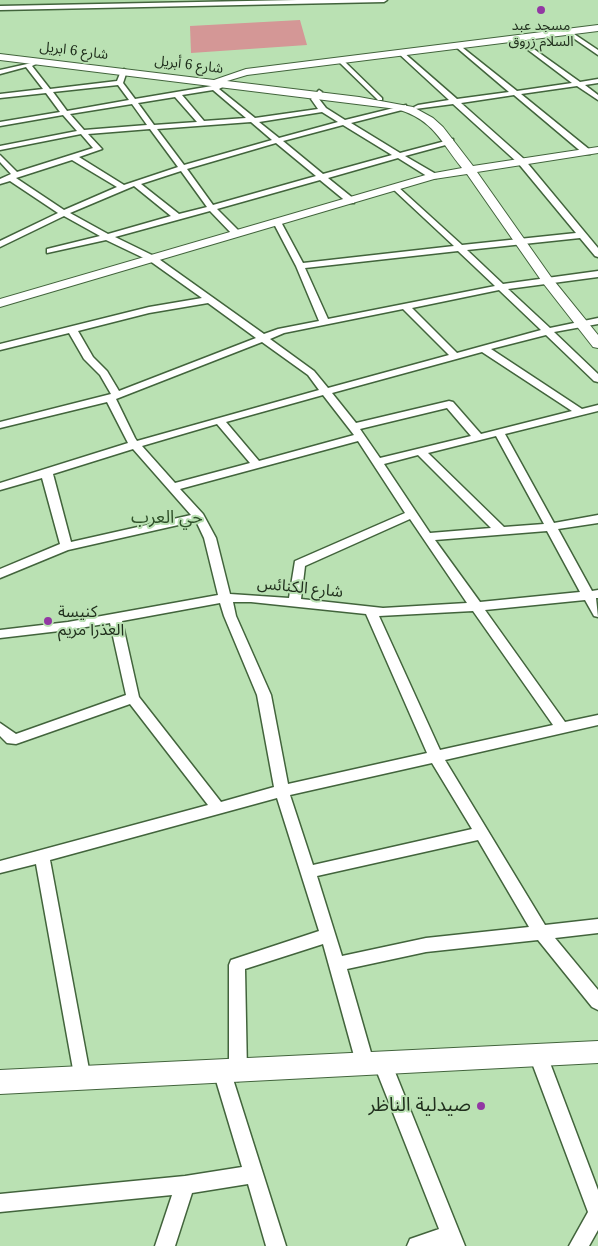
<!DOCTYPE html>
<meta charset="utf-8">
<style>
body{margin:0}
canvas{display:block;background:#bae1b3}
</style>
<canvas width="598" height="1246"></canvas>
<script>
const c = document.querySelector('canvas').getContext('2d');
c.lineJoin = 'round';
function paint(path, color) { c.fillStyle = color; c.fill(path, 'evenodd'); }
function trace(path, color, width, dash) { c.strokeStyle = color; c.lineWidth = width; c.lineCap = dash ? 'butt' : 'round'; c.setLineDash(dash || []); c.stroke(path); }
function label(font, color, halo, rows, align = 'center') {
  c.font = font + ' "Noto Serif","Noto Sans Arabic",serif'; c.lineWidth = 4; c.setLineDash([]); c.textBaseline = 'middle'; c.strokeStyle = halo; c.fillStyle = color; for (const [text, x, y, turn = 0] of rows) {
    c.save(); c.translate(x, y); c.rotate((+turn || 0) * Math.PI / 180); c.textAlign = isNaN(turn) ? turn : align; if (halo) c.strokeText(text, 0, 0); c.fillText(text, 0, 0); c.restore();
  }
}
paint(new Path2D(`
 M 0,0 L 192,0 L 0,6 Z`), '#add9a5');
paint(new Path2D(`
 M 300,20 L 307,45 L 191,53 L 190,26 Z`), '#d49796');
const street = new Path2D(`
 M 297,0 L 387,0 L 384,2 L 0,10 L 0,6 Z
 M 568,30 L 598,50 L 598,55 L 566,33 Z
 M 517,37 L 580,82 L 598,79 L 598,83 L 585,85 L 598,95 L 598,100 L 577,86 L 521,94 L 590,150 L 590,154 L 584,154 L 514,95 L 461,103 L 524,159 L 598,248 L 598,257 L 595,256 L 580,238 L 467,250 L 503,284 L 598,271 L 598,277 L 508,289 L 550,328 L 598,318 L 598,324 L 554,332 L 598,374 L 598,382 L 594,381 L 546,335 L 491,349 L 582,409 L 598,405 L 598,411 L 505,434 L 554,523 L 598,515 L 598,523 L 558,529 L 592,591 L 598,590 L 598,598 L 596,598 L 598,617 L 594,616 L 585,600 L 485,610 L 565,722 L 598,715 L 598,725 L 445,760 L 545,925 L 598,919 L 598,933 L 555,938 L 598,990 L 598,1010 L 592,1007 L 538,940 L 426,952 L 347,969 L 374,1063 L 371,1069 L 365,1071 L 359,1069 L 356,1063 L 323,944 L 245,969 L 247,1073 L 244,1079 L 238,1081 L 233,1079 L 286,1246 L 266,1246 L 248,1184 L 192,1193 L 175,1246 L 155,1246 L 172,1195 L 0,1212 L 0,1194 L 185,1176 L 242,1167 L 214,1074 L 217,1068 L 223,1066 L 229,1069 L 229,965 L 231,960 L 319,931 L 277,798 L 50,860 L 91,1080 L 88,1086 L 82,1088 L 76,1086 L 36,864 L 0,873 L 0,861 L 208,805 L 130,704 L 16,744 L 7,743 L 0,736 L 0,723 L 16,734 L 126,695 L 110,623 L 68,630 L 0,638 L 0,630 L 68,622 L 218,595 L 204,538 L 196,521 L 68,550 L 0,578 L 0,569 L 60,544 L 42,478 L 0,490 L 0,483 L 128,443 L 107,402 L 0,428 L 0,422 L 111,394 L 100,375 L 84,359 L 69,333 L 0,350 L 0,344 L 149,307 L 202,298 L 150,261 L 106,240 L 47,253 L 47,249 L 100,236 L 64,216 L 0,247 L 0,241 L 58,213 L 10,181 L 0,184 L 0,179 L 11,174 L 0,162 L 0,155 L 17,172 L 93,148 L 81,134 L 0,150 L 0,146 L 77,131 L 63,115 L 0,126 L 0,122 L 60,112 L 46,93 L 0,98 L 0,94 L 43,89 L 26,67 L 0,74 L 0,70 L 36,62 L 36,64 L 32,66 L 50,89 L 117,81 L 121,71 L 124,69 L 127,71 L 123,83 L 135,99 L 212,86 L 226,83 L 226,85 L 219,89 L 255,118 L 318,109 L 311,99 L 319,90 L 322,92 L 319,99 L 326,108 L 345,120 L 406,105 L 406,109 L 351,123 L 400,153 L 453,139 L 453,143 L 405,156 L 436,174 L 436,178 L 430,178 L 398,158 L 328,178 L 354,199 L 354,203 L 348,203 L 320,180 L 217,209 L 239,231 L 239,235 L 233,235 L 210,211 L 115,237 L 156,257 L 264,334 L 278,329 L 319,321 L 296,266 L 273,222 L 274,220 L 281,222 L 303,263 L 454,246 L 394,190 L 393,188 L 397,186 L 462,245 L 576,233 L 518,163 L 453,104 L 415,109 L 414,107 L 418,105 L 449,100 L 398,53 L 403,52 L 457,99 L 509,92 L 456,47 L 458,44 L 517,91 L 572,83 L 515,40 ZM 118,85 L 129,100 L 67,111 L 53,92 ZM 213,90 L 246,118 L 204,121 L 182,95 ZM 175,97 L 197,122 L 154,125 L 138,103 ZM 132,104 L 147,125 L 84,130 L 70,114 ZM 322,112 L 338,122 L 279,138 L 259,122 ZM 251,122 L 272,140 L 184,165 L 157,129 ZM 343,125 L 392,155 L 323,174 L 283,141 ZM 150,129 L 178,167 L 124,185 L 79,157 L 102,149 L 88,134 ZM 276,143 L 316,176 L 213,205 L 187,169 ZM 72,160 L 117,187 L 64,210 L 16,178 ZM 181,171 L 207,207 L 179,214 L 141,184 ZM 134,186 L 171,216 L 108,234 L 70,213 ZM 458,251 L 495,286 L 328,319 L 305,268 ZM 499,290 L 541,330 L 457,353 L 412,308 ZM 208,303 L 256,338 L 119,391 L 107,371 L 93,357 L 78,331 L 149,313 ZM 403,309 L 449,355 L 328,388 L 314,371 L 270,339 L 284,333 ZM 262,342 L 308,375 L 319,390 L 137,441 L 135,438 L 116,399 ZM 482,352 L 572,411 L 481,434 L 453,402 L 449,401 L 356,423 L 332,393 ZM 323,395 L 354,435 L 259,461 L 226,422 ZM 447,408 L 471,436 L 380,458 L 360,429 ZM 217,424 L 250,463 L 175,483 L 142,446 ZM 496,436 L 544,524 L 504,527 L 428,453 ZM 358,441 L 405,513 L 295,561 L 289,598 L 230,594 L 216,538 L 203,514 L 180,489 ZM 133,449 L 191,515 L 71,542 L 53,474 ZM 418,455 L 491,528 L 430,533 L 384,464 ZM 410,519 L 467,603 L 383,608 L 301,599 L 305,566 ZM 547,531 L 580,592 L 480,602 L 435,540 ZM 233,602 L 251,602 L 366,614 L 427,753 L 288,784 L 271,695 L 236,616 ZM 220,603 L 224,616 L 257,695 L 274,787 L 221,802 L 139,697 L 122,621 ZM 473,611 L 553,725 L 440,750 L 379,616 ZM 432,763 L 472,829 L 313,865 L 290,795 ZM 478,840 L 529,927 L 426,938 L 342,956 L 317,876 Z
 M 339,60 L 343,60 L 382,98 L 382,100 L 378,100 L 339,62 Z
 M 538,1047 L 544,1049 L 547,1055 L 598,1190 L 598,1230 L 589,1246 L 569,1246 L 588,1212 L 529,1055 L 532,1049 Z
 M 382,1054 L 388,1056 L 391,1062 L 465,1246 L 407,1246 L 410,1239 L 439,1229 L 373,1062 L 376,1056 Z`);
const secondary = new Path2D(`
 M 598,25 L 598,31 L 247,75 L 227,81 L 359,97 L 413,107 L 433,118 L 443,127 L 473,166 L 598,147 L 598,153 L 477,172 L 551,277 L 598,335 L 598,348 L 593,347 L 543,283 L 467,174 L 434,179 L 0,307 L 0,299 L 429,174 L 462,168 C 440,141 434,120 397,109 L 0,60 L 0,54 L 214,80 L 246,69 Z
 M 598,1041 L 598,1063 L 0,1094 L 0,1070 Z`);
trace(street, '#42643c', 3);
trace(secondary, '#42643c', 2);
paint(street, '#fff');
paint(secondary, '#fff');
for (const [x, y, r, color] of [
 [541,10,5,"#9238a3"],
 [48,621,5,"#9238a3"],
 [481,1106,5,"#9238a3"]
]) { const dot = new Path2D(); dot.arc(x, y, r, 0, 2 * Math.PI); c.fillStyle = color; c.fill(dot); trace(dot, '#bae1b3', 2); }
label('14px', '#202f1d', '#bae1b3', [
 ["مسجد عبد",541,26],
 ["السلام زروق",541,42]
]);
label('14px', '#202f1d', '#bae1b3', [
 ["شارع 6 ابريل",74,51,7],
 ["شارع 6 أبريل",189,65,7]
]);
label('16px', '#202f1d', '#bae1b3', [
 ["شارع الكنائس",300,588,6]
]);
label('16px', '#202f1d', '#bae1b3', [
 ["كنيسة",58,612],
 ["العذرا مريم",58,630]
], 'left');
label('18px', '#31522b', '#bae1b3', [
 ["حي العرب",167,518]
]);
label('19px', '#202f1d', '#bae1b3', [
 ["صيدلية الناظر",471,1106]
], 'right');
</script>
